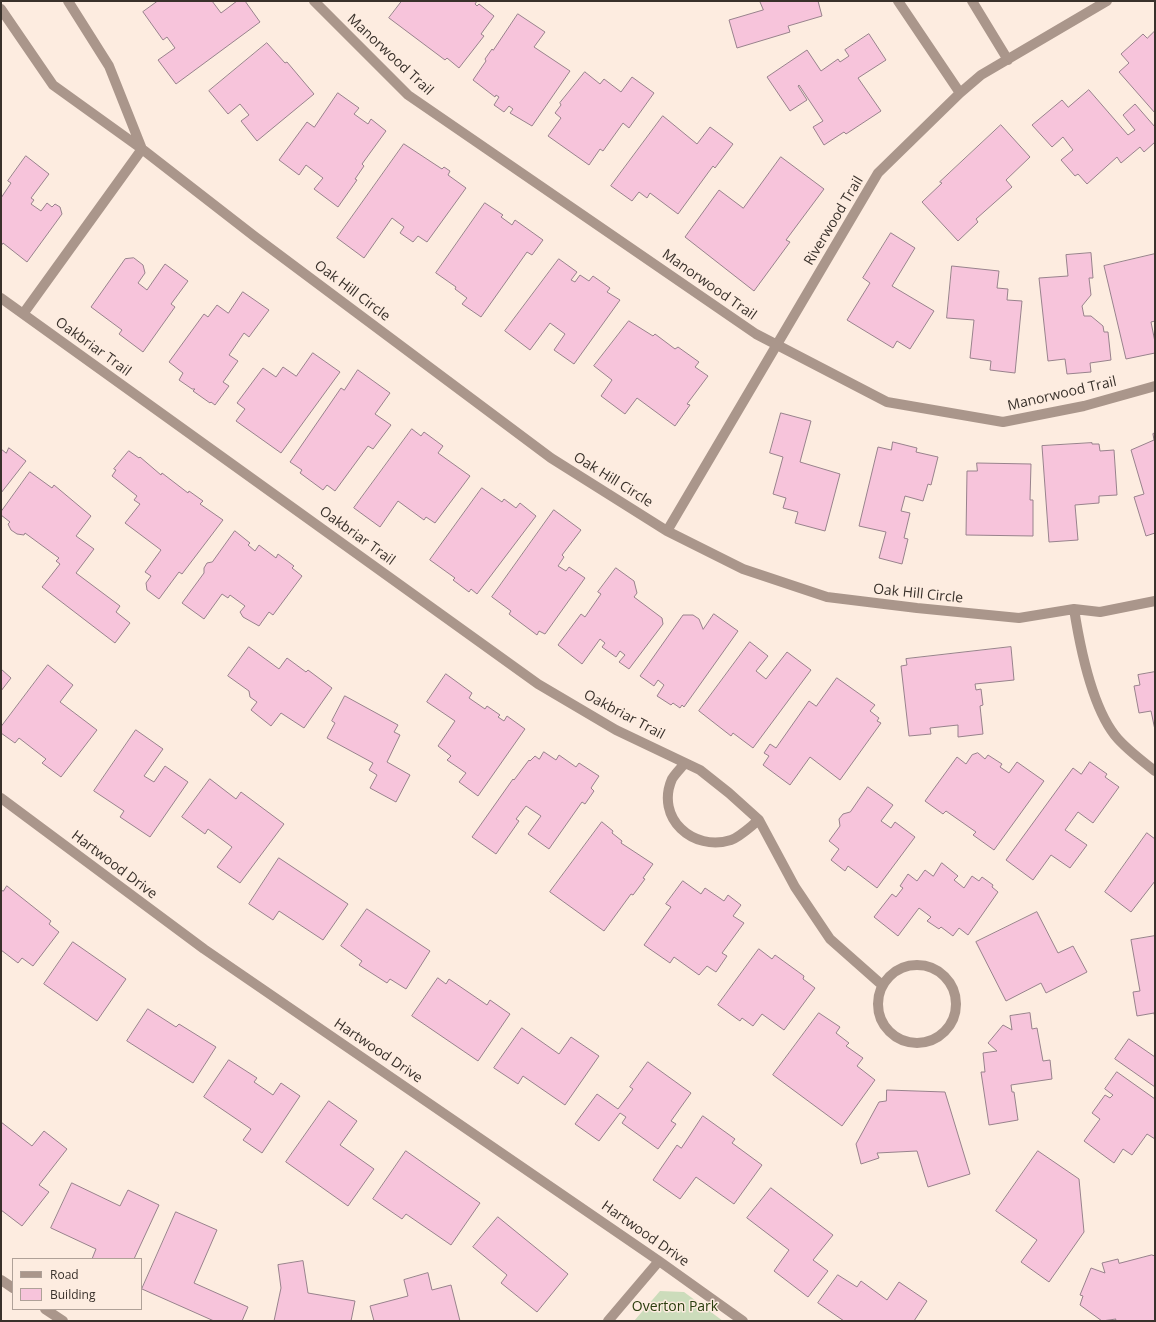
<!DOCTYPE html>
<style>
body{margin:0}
#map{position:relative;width:1156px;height:1322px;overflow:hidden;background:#fdece0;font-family:"Open Sans",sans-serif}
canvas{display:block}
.frame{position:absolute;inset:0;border:2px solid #39312b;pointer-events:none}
.legend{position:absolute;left:12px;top:1258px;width:130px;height:52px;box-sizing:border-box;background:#fdece0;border:1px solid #afa198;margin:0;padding:5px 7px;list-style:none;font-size:12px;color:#39312b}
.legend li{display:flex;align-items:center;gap:8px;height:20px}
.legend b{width:20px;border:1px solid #afa198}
</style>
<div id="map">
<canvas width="1156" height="1322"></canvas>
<div class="frame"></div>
<ul class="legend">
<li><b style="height:5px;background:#aa968b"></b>Road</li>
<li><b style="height:11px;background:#f7c4db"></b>Building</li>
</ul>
</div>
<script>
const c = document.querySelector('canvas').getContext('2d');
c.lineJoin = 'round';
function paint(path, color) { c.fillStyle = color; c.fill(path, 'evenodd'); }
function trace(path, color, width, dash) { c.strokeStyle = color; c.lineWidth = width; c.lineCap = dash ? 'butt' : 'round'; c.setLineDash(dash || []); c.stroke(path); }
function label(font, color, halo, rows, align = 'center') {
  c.font = font + ' "Open Sans",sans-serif'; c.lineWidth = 3; c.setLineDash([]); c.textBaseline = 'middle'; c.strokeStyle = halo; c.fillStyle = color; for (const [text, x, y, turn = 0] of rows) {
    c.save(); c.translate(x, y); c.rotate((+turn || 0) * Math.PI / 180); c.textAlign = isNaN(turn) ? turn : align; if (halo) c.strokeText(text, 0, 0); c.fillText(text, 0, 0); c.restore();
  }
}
paint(new Path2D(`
 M 660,1291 L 684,1292 L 723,1321 L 634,1321 Z`), '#ccdcbb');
const building = new Path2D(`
 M 158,1 L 212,1 L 221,13 L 237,1 L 245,1 L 260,22 L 176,84 L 158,60 L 175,48 L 167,37 L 163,40 L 143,12 Z
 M 402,1 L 477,1 L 475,4 L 477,6 L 479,4 L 494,16 L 481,34 L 484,36 L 459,68 L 447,58 L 445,60 L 389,18 Z
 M 760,1 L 818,1 L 822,16 L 788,26 L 790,32 L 737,48 L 729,20 L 763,10 Z
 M 518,14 L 545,32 L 534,47 L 570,71 L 532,126 L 510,113 L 513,109 L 509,106 L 504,112 L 494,105 L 499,97 L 496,95 L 495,97 L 473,80 L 486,61 L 485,59 L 492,49 L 493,50 Z
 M 1155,31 L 1155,113 L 1119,72 L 1129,63 L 1121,54 L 1143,34 L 1147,38 Z
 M 869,34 L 886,60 L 858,78 L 881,111 L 846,134 L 844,132 L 824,145 L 813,127 L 823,121 L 799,85 L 798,86 L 807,100 L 790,111 L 767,77 L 807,50 L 821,71 L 838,59 L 840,62 L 849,56 L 845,50 Z
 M 267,43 L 285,63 L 287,62 L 314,94 L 257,141 L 241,121 L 249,115 L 240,104 L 228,114 L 209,91 Z
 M 585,72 L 600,84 L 604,79 L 621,92 L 632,77 L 654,93 L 629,128 L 623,123 L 603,151 L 600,149 L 589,165 L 548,136 L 561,118 L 555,113 L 561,105 L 560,103 Z
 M 1089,90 L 1128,135 L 1135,130 L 1123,115 L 1135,104 L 1155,127 L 1155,142 L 1144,152 L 1140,147 L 1121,163 L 1117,157 L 1087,184 L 1078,174 L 1075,176 L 1061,160 L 1073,150 L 1063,137 L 1052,147 L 1032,125 L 1062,100 L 1068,107 Z
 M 338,93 L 359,108 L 354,114 L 368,124 L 371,119 L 386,131 L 362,164 L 364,166 L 355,179 L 357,180 L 338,207 L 314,189 L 323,178 L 306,165 L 299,175 L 279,160 L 307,122 L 314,127 Z
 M 663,116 L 697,144 L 710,127 L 733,144 L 715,168 L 713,166 L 678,214 L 650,193 L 647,198 L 639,192 L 632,201 L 611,186 Z
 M 1001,125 L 1030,157 L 1006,180 L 1012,187 L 976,219 L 978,222 L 958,241 L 922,202 L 942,183 L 940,182 Z
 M 404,144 L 442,169 L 444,167 L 450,171 L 448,175 L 466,188 L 427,242 L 418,236 L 413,242 L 400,233 L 404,227 L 392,218 L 364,258 L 337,238 Z
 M 26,156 L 49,174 L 31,198 L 34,200 L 31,204 L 41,211 L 47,203 L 52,207 L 55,204 L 60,207 L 62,214 L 27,262 L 3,243 L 1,246 L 1,198 L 11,183 L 8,181 Z
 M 781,157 L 824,189 L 786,240 L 790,242 L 754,291 L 685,237 L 719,190 L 743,208 Z
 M 485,203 L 503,215 L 501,217 L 512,225 L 515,220 L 543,240 L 532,255 L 527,252 L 481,317 L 462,304 L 467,298 L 455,289 L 456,287 L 436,273 Z
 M 891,233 L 915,248 L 892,286 L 934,311 L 910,349 L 897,341 L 893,348 L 847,320 L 870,283 L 863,278 Z
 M 1091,253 L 1093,278 L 1089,278 L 1091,295 L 1082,306 L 1084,316 L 1091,316 L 1103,326 L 1104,332 L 1108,332 L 1111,360 L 1090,363 L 1091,372 L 1067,374 L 1065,359 L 1048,361 L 1039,278 L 1068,276 L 1066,255 Z
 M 1155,254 L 1155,321 L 1151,322 L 1155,342 L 1155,353 L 1126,359 L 1104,266 Z
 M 134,258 L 143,265 L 145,273 L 138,283 L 147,290 L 165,264 L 188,281 L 171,304 L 175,307 L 143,352 L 119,334 L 122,330 L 91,307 L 125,259 Z
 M 559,259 L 577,272 L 571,280 L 575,282 L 580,275 L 589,281 L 593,276 L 610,288 L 607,292 L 620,300 L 574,364 L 554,350 L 565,334 L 550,323 L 530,350 L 505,331 Z
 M 952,266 L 999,271 L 997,288 L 1008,289 L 1007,300 L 1022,301 L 1015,373 L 990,370 L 991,361 L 970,358 L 974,320 L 947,318 Z
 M 243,292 L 269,310 L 249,337 L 244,333 L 229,355 L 238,361 L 223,382 L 229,386 L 215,405 L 211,402 L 210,403 L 193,391 L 195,389 L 192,389 L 179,380 L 183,373 L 169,362 L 204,314 L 208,317 L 217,305 L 228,313 Z
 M 629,321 L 653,336 L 655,334 L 675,349 L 678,347 L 699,362 L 695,367 L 708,376 L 687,404 L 690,405 L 675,426 L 637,398 L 625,414 L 601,396 L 612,380 L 594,366 Z
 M 313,353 L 340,372 L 281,453 L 236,421 L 245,409 L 237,403 L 263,368 L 276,377 L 283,367 L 296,376 Z
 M 358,370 L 390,393 L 375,414 L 391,425 L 373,449 L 368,446 L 335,491 L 327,485 L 323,490 L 300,473 L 302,470 L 290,462 L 341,388 L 344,390 Z
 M 781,413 L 811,421 L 800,462 L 840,474 L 825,531 L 795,523 L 798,512 L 783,508 L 786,498 L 773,494 L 783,457 L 770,453 Z
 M 412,429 L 421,436 L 424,432 L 443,446 L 438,453 L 470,476 L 435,523 L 426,517 L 424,520 L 398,501 L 380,527 L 354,508 Z
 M 1155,433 L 1155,533 L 1146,536 L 1134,497 L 1144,494 L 1131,450 L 1154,440 L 1153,434 Z
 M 893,442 L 917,448 L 916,452 L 938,457 L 931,485 L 928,484 L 923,501 L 905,496 L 901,511 L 910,513 L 904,538 L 908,539 L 902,564 L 879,558 L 886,532 L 859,526 L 878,447 L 891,450 Z
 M 1092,443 L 1092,444 L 1099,444 L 1100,451 L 1114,450 L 1117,495 L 1099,496 L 1099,503 L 1075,505 L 1078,540 L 1049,542 L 1042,446 Z
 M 9,448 L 26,461 L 1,493 L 1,449 L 6,453 Z
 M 129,451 L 139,458 L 140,457 L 161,475 L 162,473 L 188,493 L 189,491 L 203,501 L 200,504 L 223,520 L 182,574 L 179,572 L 159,599 L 147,590 L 146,583 L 151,576 L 145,572 L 161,550 L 125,523 L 140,504 L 134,500 L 137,496 L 112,476 L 116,470 L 114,469 Z
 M 977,463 L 1031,464 L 1030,500 L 1033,500 L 1033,536 L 966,535 L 967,471 L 977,471 Z
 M 30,472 L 52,488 L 54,485 L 91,516 L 76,536 L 94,549 L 76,573 L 120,606 L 116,612 L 130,623 L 115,643 L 42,587 L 60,564 L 56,561 L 59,558 L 25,533 L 24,535 L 17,534 L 11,530 L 8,524 L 10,522 L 1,515 L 1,512 Z
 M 482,488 L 502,502 L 504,499 L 516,508 L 520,503 L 536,516 L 477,594 L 471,589 L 469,592 L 453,580 L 455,578 L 430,560 Z
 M 554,510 L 581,530 L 562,555 L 564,557 L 558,566 L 566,571 L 569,567 L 585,578 L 545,634 L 539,631 L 537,635 L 509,614 L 511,611 L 492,597 Z
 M 235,531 L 250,543 L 248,545 L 255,551 L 259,545 L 276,558 L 278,554 L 294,566 L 292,568 L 302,576 L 273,615 L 269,612 L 259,626 L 243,617 L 240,612 L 245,606 L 230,595 L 228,598 L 222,594 L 204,619 L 182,603 L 204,573 L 204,568 L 207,563 L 212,562 Z
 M 616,568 L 634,581 L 637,593 L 634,597 L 662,618 L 663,624 L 629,669 L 619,662 L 625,655 L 620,651 L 616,657 L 602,647 L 605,643 L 600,639 L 582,664 L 558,645 L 581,614 L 585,617 L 601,594 L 598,592 Z
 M 714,614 L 738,631 L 684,707 L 682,705 L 680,708 L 673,703 L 671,705 L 657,696 L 664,685 L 658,680 L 654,686 L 640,676 L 683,615 L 693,615 L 699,619 L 703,629 Z
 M 750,642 L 768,656 L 756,671 L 766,679 L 787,652 L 811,670 L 753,748 L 733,733 L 731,736 L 699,711 Z
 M 249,647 L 279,669 L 287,658 L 306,672 L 308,670 L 332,688 L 304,728 L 281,713 L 271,726 L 251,710 L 257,702 L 250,697 L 249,691 L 228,676 Z
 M 1011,647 L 1014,680 L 975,684 L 976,690 L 981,689 L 983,705 L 980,706 L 983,734 L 958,737 L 958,725 L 930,728 L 931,734 L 909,736 L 901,666 L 907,665 L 906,659 Z
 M 48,665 L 73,685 L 60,702 L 97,730 L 61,777 L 42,763 L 46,759 L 19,738 L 15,743 L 1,733 L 1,727 Z
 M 1,669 L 11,678 L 1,691 Z
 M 1155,672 L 1155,730 L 1151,711 L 1139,713 L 1134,686 L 1140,685 L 1138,675 Z
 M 446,674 L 472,693 L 469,698 L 485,709 L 487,706 L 500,715 L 498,717 L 504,721 L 507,716 L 525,729 L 478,796 L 459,782 L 466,773 L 447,760 L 451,756 L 438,746 L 455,721 L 427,702 Z
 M 837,678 L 875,705 L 870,711 L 879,718 L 877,721 L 881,723 L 840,780 L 810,757 L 790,785 L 763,765 L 769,756 L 764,753 L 770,744 L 776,748 L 809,701 L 816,706 Z
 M 345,696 L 398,725 L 394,732 L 400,735 L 387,762 L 410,775 L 396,802 L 370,788 L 377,775 L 369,770 L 373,763 L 327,738 L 335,723 L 332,721 Z
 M 136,730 L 163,749 L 144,776 L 154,782 L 165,766 L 188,782 L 150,837 L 120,817 L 124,811 L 94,791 Z
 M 544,752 L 556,760 L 559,755 L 576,767 L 579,763 L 599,776 L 591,788 L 594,791 L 585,804 L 582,802 L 549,849 L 528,834 L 541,816 L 526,806 L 516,819 L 519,821 L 496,854 L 472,837 L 513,779 L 514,780 L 529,760 L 530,761 L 535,756 L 539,759 Z
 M 978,753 L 985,759 L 988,755 L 1002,764 L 1000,767 L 1009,773 L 1017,762 L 1044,781 L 994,850 L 973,835 L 976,832 L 946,811 L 943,814 L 925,801 L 957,757 L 966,764 L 972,755 Z
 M 1090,762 L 1107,774 L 1105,777 L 1119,787 L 1093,823 L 1078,812 L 1065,830 L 1087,845 L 1070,868 L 1051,855 L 1033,880 L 1006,860 L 1073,768 L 1081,774 Z
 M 210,779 L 236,799 L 241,792 L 284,824 L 240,883 L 217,867 L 232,847 L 208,829 L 205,834 L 182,817 Z
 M 868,787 L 893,805 L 881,821 L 891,828 L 895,822 L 915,837 L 877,888 L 848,866 L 845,871 L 831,860 L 839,849 L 829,841 L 840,826 L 839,819 L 843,814 L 850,812 Z
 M 602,822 L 613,831 L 612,833 L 622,841 L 621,843 L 653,864 L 643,878 L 645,879 L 633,895 L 631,894 L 604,931 L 550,892 Z
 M 1147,833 L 1155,839 L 1155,881 L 1131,912 L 1105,892 Z
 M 279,858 L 348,904 L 323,940 L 279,911 L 273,920 L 249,904 Z
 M 942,863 L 958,876 L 954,880 L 964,888 L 972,876 L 979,881 L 982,877 L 993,885 L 992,887 L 998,892 L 968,935 L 959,928 L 953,936 L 941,927 L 939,929 L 927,921 L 931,917 L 919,908 L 898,936 L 874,917 L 892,894 L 896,897 L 903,888 L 900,886 L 908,874 L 917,881 L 925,870 L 933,876 Z
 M 683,881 L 701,894 L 705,888 L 724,901 L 728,895 L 741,905 L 733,916 L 744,923 L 722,953 L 727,956 L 716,972 L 707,966 L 699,975 L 674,957 L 670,963 L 644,945 L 671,907 L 666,904 Z
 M 7,886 L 51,921 L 49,924 L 59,932 L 33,966 L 22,958 L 18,963 L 1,950 L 1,890 L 3,891 Z
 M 367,909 L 430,951 L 406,989 L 390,979 L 387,983 L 359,965 L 362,961 L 341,946 Z
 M 1037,912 L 1058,953 L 1073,946 L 1087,972 L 1046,993 L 1041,983 L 1006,1001 L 976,942 Z
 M 1155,936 L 1155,1018 L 1154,1013 L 1137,1016 L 1133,992 L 1140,991 L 1131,940 Z
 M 73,942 L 126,979 L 97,1021 L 44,984 Z
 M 759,949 L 772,959 L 775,955 L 804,976 L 803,979 L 815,988 L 784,1030 L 762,1014 L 753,1026 L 742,1018 L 740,1021 L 718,1005 Z
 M 438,978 L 446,984 L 449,979 L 487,1005 L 490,1000 L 510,1014 L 478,1061 L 412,1016 Z
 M 148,1009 L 176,1027 L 179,1024 L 216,1047 L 193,1083 L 127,1041 Z
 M 819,1013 L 840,1027 L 836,1033 L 849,1043 L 846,1046 L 863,1058 L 857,1066 L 875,1080 L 842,1126 L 773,1075 Z
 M 1030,1013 L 1032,1029 L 1037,1028 L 1043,1061 L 1050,1060 L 1052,1079 L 1011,1085 L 1012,1092 L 1014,1092 L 1018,1120 L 989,1125 L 981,1072 L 985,1072 L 983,1053 L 997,1051 L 988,1043 L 1003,1025 L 1012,1030 L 1010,1016 Z
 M 522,1028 L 559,1054 L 571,1037 L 599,1056 L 565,1105 L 523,1076 L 518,1084 L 494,1068 Z
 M 1129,1039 L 1155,1057 L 1155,1087 L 1115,1059 Z
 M 229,1060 L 257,1078 L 254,1082 L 273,1095 L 281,1083 L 300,1096 L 262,1153 L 243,1140 L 251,1129 L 204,1097 Z
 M 648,1062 L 691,1093 L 671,1121 L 676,1124 L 658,1149 L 622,1123 L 626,1117 L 620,1113 L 599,1141 L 575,1124 L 597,1094 L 618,1109 L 633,1089 L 630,1087 Z
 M 1117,1072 L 1155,1099 L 1155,1139 L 1147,1134 L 1132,1155 L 1123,1149 L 1114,1163 L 1084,1141 L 1100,1119 L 1092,1113 L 1105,1095 L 1110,1098 L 1113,1095 L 1105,1089 Z
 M 887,1090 L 945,1092 L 970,1174 L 928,1187 L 917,1151 L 877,1153 L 879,1158 L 861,1164 L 856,1144 L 879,1102 L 886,1101 Z
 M 329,1101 L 357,1121 L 340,1145 L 374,1169 L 348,1206 L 286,1162 Z
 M 703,1116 L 735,1139 L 732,1143 L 762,1165 L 734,1204 L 696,1177 L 680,1199 L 653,1180 L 677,1145 L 681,1148 Z
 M 1,1122 L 32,1146 L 44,1131 L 67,1149 L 39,1185 L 49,1192 L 22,1226 L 1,1210 Z
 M 406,1151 L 480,1203 L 451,1245 L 406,1214 L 402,1219 L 373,1199 Z
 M 1038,1151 L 1079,1179 L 1084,1232 L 1049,1282 L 1021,1262 L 1037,1240 L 996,1211 Z
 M 72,1183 L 120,1206 L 128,1190 L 159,1205 L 134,1259 L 92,1259 L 96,1249 L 51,1228 Z
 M 771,1188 L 833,1235 L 813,1260 L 828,1271 L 808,1297 L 774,1271 L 789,1250 L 747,1218 Z
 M 176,1212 L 217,1230 L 194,1283 L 248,1307 L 242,1321 L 214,1321 L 142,1289 Z
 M 498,1217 L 568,1274 L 537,1312 L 501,1283 L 507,1275 L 473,1247 Z
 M 1152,1255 L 1155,1256 L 1155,1321 L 1115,1321 L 1116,1319 L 1102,1321 L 1080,1305 L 1083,1296 L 1080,1295 L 1091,1268 L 1105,1273 L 1102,1263 L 1118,1259 L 1119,1263 Z
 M 303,1261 L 308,1293 L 355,1301 L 351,1321 L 274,1321 L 281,1288 L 278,1265 Z
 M 428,1273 L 432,1290 L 451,1285 L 460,1321 L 374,1321 L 370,1306 L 408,1296 L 404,1280 Z
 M 838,1275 L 857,1287 L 861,1281 L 887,1300 L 899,1282 L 927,1301 L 914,1321 L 844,1321 L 818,1303 Z`);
paint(building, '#f7c4db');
trace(building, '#98828c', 1);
trace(new Path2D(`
 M 68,1 L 109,66 L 142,149
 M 314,1 L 408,95 L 756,334 L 887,402 L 1003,422 L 1084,406 L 1155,386
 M 898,1 L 960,93
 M 972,1 L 1008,60
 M 1,9 L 53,85 L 142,149 L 254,236 L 551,458 L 667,531 L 743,569 L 827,597 L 917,608 L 1019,618 L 1074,609 L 1100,612 L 1155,601
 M 1,298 L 538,684 L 616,730 L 700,770 L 729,793 L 759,820 L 795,887 L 830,939 L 882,985
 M 23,314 L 142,149
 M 667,531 L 878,173 L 960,93 L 981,75 L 1107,1
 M 1074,609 C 1080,647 1092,710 1118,739 C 1129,751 1142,761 1155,771
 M 685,763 C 681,768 675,774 672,779 C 655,818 693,852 731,840 C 740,837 751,826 759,820
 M 1,798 L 204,949 L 659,1261 L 743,1321
 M878 1004a39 39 0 1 1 78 0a39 39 0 1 1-78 0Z
 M 1,1280 L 13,1288
 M 45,1309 L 63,1321
 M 608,1321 L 659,1261`), '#aa968b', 10);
label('14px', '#39312b', '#fdece0', [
 ["Manorwood Trail",390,55,43],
 ["Riverwood Trail",834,221,-59],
 ["Manorwood Trail",709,285,35],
 ["Oak Hill Circle",352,291,37],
 ["Oakbriar Trail",93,347,36],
 ["Manorwood Trail",1062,394,-13],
 ["Oak Hill Circle",613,480,32],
 ["Oakbriar Trail",357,536,36],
 ["Oak Hill Circle",918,594,6],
 ["Oakbriar Trail",624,715,28],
 ["Hartwood Drive",114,865,37],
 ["Hartwood Drive",378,1051,34],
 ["Hartwood Drive",645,1234,35]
]);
label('14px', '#2a3d0d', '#fdece0', [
 ["Overton Park",675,1307]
]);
</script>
